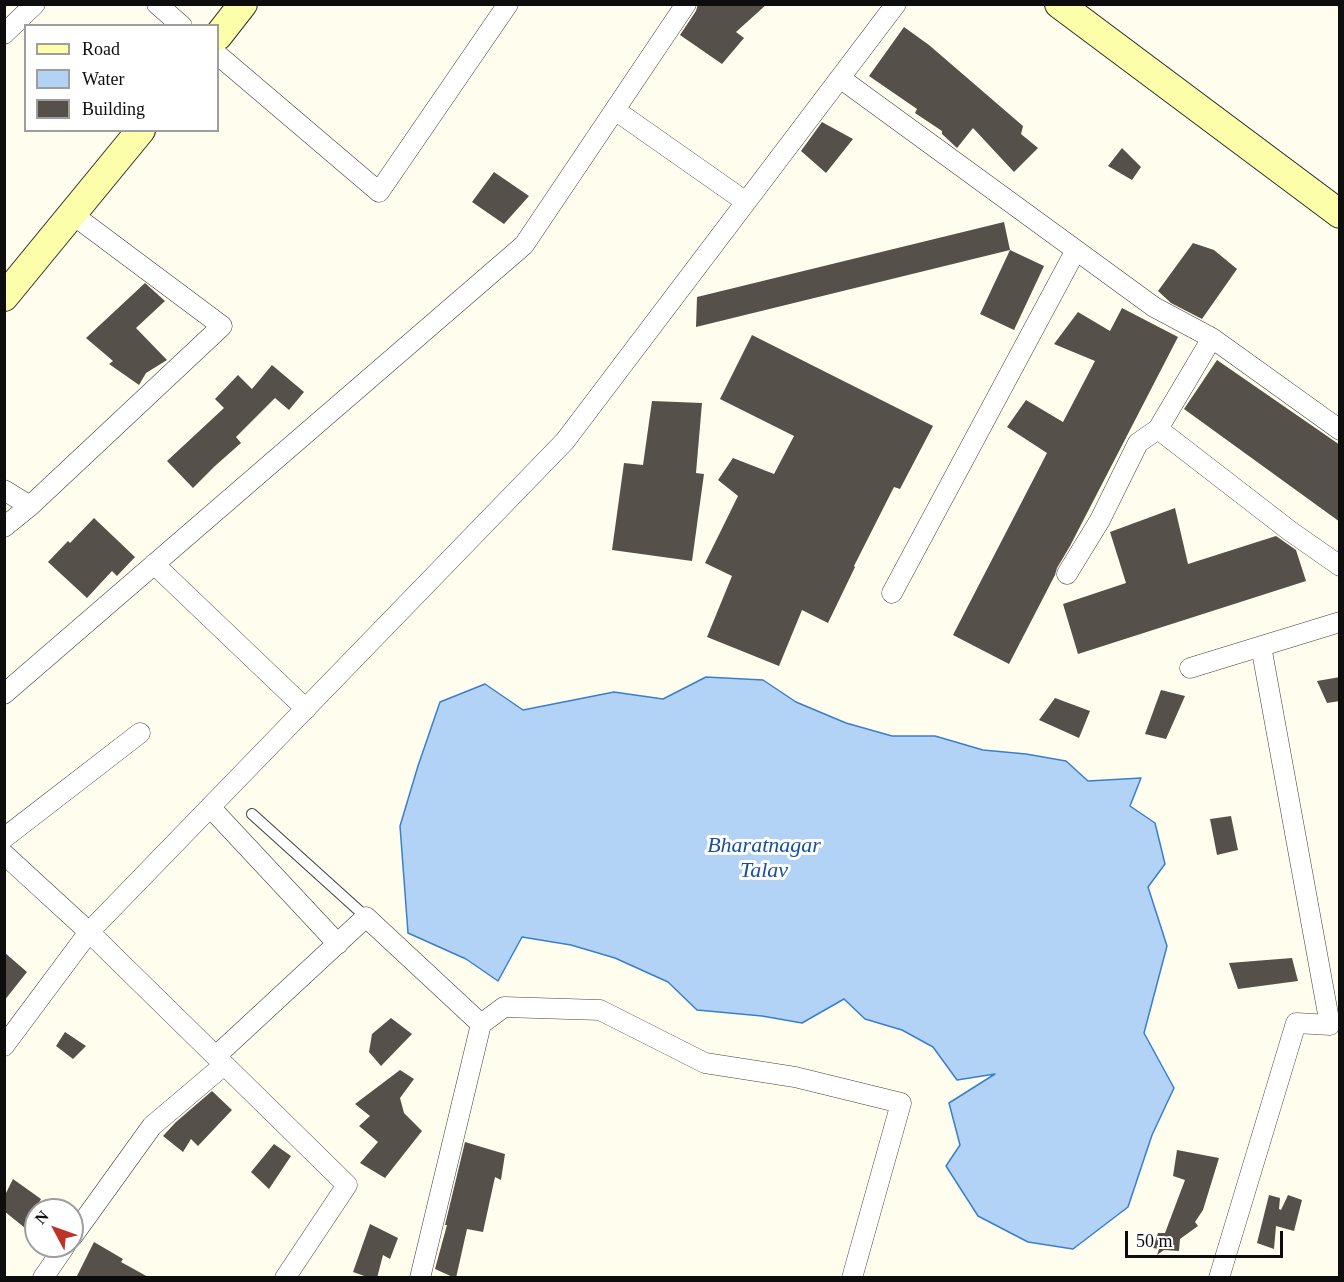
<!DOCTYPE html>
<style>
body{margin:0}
#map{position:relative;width:1344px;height:1282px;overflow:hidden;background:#fffeee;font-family:"Times New Roman",serif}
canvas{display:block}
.frame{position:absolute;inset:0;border:6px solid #0d0d0d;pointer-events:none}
.legend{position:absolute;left:24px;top:24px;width:195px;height:108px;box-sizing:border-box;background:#fff;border:2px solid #9e9e9e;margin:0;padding:8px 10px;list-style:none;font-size:18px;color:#0d0d0d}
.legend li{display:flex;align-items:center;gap:12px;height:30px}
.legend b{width:30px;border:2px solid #9e9e9e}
.north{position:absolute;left:24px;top:1198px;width:60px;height:60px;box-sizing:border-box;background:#fff;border:2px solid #9e9e9e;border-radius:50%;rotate:311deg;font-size:16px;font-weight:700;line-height:24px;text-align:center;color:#0d0d0d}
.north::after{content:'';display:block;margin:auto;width:21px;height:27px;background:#bc3426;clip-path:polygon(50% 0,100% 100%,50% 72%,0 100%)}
.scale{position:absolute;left:1125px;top:1231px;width:158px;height:27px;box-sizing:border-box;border:3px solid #0d0d0d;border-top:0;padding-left:8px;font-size:18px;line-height:21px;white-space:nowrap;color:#0d0d0d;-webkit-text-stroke:4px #fff;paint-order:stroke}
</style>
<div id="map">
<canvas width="1344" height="1282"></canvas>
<div class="frame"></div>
<ul class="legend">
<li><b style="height:8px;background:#fcfea9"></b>Road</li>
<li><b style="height:16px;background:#b3d3f6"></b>Water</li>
<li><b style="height:16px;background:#56504a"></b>Building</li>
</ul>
<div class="north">N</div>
<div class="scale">50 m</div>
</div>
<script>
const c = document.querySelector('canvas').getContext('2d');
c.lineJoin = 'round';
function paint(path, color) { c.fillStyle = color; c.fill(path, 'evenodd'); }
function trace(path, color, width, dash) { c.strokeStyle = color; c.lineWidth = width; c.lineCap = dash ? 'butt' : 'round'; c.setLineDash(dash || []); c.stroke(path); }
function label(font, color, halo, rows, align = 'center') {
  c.font = font + ' "Times New Roman",serif'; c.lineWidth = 6; c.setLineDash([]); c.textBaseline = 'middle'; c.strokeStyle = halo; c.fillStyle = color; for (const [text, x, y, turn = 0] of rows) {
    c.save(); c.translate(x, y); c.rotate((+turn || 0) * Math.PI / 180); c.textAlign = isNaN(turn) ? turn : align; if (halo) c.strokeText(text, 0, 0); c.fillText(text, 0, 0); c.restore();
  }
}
const water = new Path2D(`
 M 706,677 L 763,680 L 796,702 L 846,723 L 892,736 L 935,736 L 983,750 L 1026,754 L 1066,761 L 1088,781 L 1141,778 L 1130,806 L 1155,823 L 1165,864 L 1148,887 L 1167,946 L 1144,1033 L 1174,1088 L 1152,1135 L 1128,1207 L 1073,1249 L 1028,1242 L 978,1216 L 946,1166 L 960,1145 L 949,1103 L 995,1074 L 957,1080 L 933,1047 L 902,1030 L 865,1019 L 844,999 L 802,1023 L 762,1016 L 697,1010 L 668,982 L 615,958 L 571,945 L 522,937 L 498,981 L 466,959 L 408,933 L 400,826 L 418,766 L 440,702 L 485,684 L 523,710 L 614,692 L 663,699 Z`);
paint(water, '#b3d3f6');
trace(water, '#3a7ecc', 1.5);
paint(new Path2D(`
 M 698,4 L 767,4 L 736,32 L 744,38 L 722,64 L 680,35 L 696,11 Z
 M 904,27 L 929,45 L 1023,126 L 1021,134 L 1038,148 L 1014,172 L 973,128 L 957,148 L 942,134 L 942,131 L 915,113 L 917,109 L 869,76 Z
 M 822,122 L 853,139 L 826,173 L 801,151 Z
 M 1122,148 L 1141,167 L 1132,180 L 1108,166 Z
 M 494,172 L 529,196 L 504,224 L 472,202 Z
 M 1004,222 L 1010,250 L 696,327 L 697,297 Z
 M 1193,243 L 1214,250 L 1237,269 L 1202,319 L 1171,303 L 1158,291 Z
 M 1010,250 L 1044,266 L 1014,330 L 980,314 Z
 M 145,283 L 165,301 L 136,328 L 167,360 L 146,373 L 139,385 L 109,364 L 113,361 L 86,338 Z
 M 1122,308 L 1178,337 L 1070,546 L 1057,568 L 1055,575 L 1009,664 L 953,635 L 1047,453 L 1007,427 L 1026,400 L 1063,422 L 1095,361 L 1054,344 L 1078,312 L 1110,331 Z
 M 752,335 L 933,426 L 900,489 L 894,487 L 854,566 L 855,567 L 828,623 L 802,610 L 779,666 L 707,637 L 732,576 L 705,563 L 738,496 L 718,480 L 733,458 L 774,474 L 794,436 L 720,399 Z
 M 1217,360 L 1340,445 L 1340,522 L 1184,409 Z
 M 272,365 L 304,392 L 289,410 L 275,398 L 236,437 L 241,443 L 215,466 L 193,488 L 167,461 L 224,408 L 215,399 L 238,375 L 252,389 Z
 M 652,401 L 702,403 L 696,473 L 704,474 L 692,561 L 612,550 L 624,463 L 643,465 Z
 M 1175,508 L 1188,564 L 1276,536 L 1296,550 L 1306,581 L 1078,654 L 1063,604 L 1126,583 L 1110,532 Z
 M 94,518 L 135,557 L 117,576 L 112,571 L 87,598 L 48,562 L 68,541 L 70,543 Z
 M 1340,677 L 1340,701 L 1327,703 L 1317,681 Z
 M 1161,690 L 1185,696 L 1166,739 L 1145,734 Z
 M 1055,698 L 1090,711 L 1079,738 L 1039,720 Z
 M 1231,816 L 1238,850 L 1217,855 L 1210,819 Z
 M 4,952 L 27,972 L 4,1001 Z
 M 1292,958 L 1298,981 L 1238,989 L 1229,963 Z
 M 391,1018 L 412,1034 L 381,1066 L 369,1052 L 372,1034 Z
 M 65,1032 L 86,1046 L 73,1059 L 56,1046 Z
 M 400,1070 L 414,1079 L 400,1098 L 404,1113 L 422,1131 L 385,1178 L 360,1163 L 378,1142 L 359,1126 L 370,1116 L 355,1104 Z
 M 212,1091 L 232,1110 L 198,1146 L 191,1139 L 183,1152 L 163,1136 L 176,1122 Z
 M 465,1142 L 505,1154 L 501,1180 L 495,1177 L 483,1232 L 467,1229 L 456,1278 L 455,1278 L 435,1269 L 447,1225 L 445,1225 Z
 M 274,1144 L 291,1156 L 269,1189 L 251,1172 Z
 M 1177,1150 L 1219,1158 L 1203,1210 L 1195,1222 L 1198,1226 L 1180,1239 L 1179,1251 L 1164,1250 L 1157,1255 L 1159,1249 L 1153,1248 L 1158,1233 L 1165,1233 L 1185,1180 L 1173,1176 Z
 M 13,1179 L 41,1199 L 25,1228 L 4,1211 L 4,1197 Z
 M 1269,1195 L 1280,1198 L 1279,1209 L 1281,1210 L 1288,1195 L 1302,1200 L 1294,1231 L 1276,1226 L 1274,1249 L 1257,1243 Z
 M 370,1224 L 398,1238 L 390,1259 L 383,1255 L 377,1278 L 370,1278 L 353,1272 Z
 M 94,1242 L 123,1259 L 121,1262 L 150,1278 L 76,1278 Z`), '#56504a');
const lane = new Path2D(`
 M 252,814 L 366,917`);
const street = new Path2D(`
 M 157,4 L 182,26
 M 4,34 L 35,4
 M 218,55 L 379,192 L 508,4
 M 840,78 L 1154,307 L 1212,338 L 1158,429 L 1138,443 L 1100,520 L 1067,574
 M 615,110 L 746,202
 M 1212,338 L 1340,430
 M 1158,429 L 1290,531 L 1340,566
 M 4,490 L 30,506 L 222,326 L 72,214
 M 4,527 L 30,506
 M 154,564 L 306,709
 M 892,593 L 1076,250
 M 1190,668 L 1340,622
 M 4,694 L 524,245 L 686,4
 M 210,807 L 338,944
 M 4,838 L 140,733
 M 4,854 L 89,932 L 347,1185 L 285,1278
 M 481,1024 L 504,1007 L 600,1010 L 705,1063 L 795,1077 L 901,1103 L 852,1278
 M 4,1046 L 89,932 L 565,441 L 896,4
 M 216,1056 L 366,917 L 481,1024 L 420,1278
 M 72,1237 L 152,1126 L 224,1065
 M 43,1278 L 65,1246
 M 1219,1278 L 1296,1023 L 1330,1025 L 1261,646`);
const secondary = new Path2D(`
 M 1059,4 L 1340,214
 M 218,36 L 243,4
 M 4,297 L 141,130`);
trace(lane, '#404040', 12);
trace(street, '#404040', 21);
trace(secondary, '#2f2f2f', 30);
trace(lane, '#fff', 10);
trace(street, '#fff', 20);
trace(secondary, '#fcfea9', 28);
label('italic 22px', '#17509e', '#fff', [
 ["Bharatnagar",764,846],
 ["Talav",764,871]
]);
</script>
